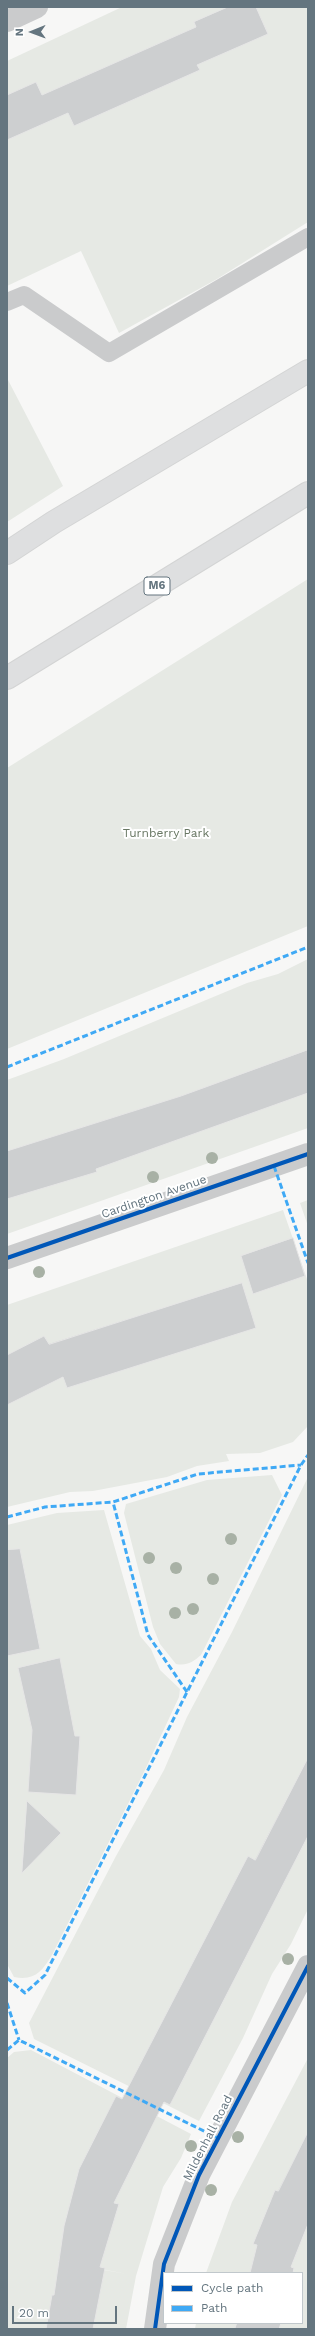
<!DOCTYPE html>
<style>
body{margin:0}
#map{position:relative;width:315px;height:2336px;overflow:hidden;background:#f7f7f6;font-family:"Work Sans",sans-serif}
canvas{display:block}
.frame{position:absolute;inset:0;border:8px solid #64757f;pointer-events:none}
.legend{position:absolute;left:163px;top:2272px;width:140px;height:52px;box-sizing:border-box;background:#fff;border:1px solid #c1c8cc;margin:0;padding:5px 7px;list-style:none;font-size:12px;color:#64757f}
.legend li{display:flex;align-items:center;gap:8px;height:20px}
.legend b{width:20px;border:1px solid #c1c8cc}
.north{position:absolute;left:12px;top:12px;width:40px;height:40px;-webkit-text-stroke:3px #fff;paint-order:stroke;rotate:269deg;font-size:11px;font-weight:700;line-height:16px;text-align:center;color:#64757f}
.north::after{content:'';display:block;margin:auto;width:14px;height:18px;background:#64757f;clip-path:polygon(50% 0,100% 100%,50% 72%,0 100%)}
.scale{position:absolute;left:12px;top:2306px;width:105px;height:18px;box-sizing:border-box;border:2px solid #64757f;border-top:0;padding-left:5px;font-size:12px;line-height:14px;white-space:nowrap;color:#64757f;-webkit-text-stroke:3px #fff;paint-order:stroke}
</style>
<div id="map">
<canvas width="315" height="2336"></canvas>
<div class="frame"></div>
<ul class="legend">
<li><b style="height:5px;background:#0057b8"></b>Cycle path</li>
<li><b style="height:5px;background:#3fa9f5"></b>Path</li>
</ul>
<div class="north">N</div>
<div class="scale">20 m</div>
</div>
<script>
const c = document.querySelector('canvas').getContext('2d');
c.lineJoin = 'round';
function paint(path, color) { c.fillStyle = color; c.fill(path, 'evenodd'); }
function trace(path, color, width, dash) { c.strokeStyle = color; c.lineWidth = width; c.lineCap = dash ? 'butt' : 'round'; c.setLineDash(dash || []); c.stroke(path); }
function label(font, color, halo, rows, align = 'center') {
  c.font = font + ' "Work Sans",sans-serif'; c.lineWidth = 4; c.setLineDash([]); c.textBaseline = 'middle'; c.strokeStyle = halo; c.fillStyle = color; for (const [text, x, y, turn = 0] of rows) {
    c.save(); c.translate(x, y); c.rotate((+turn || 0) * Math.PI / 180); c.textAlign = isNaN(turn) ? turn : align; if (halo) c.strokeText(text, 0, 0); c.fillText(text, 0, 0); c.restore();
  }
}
paint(new Path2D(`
 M 122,7 L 308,7 L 308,222 L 217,279 L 119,333 L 81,251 L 7,286 L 7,61 Z
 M 7,378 L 63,486 L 7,522 Z
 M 308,579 L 308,926 L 7,1049 L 7,768 Z
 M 308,959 L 308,1128 L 7,1234 L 7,1080 L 64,1059 L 247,983 L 278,974 Z
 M 308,1200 L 308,1226 L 300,1203 Z
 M 283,1210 L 308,1282 L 308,1426 L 293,1442 L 260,1453 L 226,1454 L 229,1461 L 197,1466 L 167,1477 L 93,1491 L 70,1492 L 7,1507 L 7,1305 Z
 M 272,1475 L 282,1495 L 201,1655 C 193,1662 187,1666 176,1664 L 160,1644 L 153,1627 L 124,1513 L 126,1504 L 207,1480 Z
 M 308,1477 L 308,1909 L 291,1944 L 272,1974 L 243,2038 L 199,2121 L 34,2039 L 29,2023 L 116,1856 L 164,1770 L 187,1717 L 232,1632 Z
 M 104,1510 L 140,1636 L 151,1649 L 160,1670 L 180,1689 L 179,1697 L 145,1770 L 52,1955 C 42,1972 34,1981 14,1977 L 7,1964 L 7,1525 L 57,1513 Z
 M 31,2050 L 191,2134 L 181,2158 L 163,2187 L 136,2276 L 126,2329 L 7,2329 L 7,2058 L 14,2052 ZM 58,2261 L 127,2274 L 58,2262 Z
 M 308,2058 L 308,2329 L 195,2329 L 196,2323 L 302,2323 L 302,2273 L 206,2273 L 232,2202 Z`), '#e6e9e4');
const building = new Path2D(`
 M 228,7 L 256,7 L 268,34 L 197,65 L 200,70 L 74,126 L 68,113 L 7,140 L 7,95 L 36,82 L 42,95 L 196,27 L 194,22 Z
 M 308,1050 L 308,1093 L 96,1169 L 97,1172 L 7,1199 L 7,1151 L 181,1096 Z
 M 293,1238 L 305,1276 L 253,1294 L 241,1256 Z
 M 242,1283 L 256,1328 L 67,1388 L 63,1377 L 7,1405 L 7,1355 L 44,1336 L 49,1344 Z
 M 20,1549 L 40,1649 L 7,1656 L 7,1550 Z
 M 60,1658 L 75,1736 L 80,1736 L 76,1795 L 28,1792 L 32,1730 L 18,1668 Z
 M 308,1758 L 308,1836 L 170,2105 L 164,2102 L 114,2203 L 119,2204 L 100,2267 L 105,2268 L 93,2329 L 46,2329 L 52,2295 L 54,2295 L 64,2226 L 79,2169 L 116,2096 L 122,2099 L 248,1856 L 255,1860 Z
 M 27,1801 L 61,1833 L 22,1873 Z
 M 308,2132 L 308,2224 L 291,2267 L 294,2268 L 293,2273 L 250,2273 L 257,2245 L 253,2244 L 275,2190 L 278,2191 Z
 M 237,2323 L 281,2323 L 279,2329 L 235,2329 Z`);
paint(building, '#cdcfd0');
trace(building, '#e6e6e6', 1);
const motorway = new Path2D(`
 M 7,553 L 54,522 L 308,371
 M 7,678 L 308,493`);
trace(motorway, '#d3d4d4', 24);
trace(new Path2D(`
 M 7,302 L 24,295 L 109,353 L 308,237`), '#cacbcc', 18);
trace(new Path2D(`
 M 7,21 L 37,7
 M 7,1258 L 308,1154
 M 155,2329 L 164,2264 L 199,2175 L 308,1966`), '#cacbcc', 22);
trace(motorway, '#dedfe0', 22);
trace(new Path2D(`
 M 7,1067 L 308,947
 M 274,1166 L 308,1263
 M 7,1517 L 45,1507 L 113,1502
 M 187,1692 L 148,1635 L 113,1502 L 198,1474 L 301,1465
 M 7,1978 L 25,1993 L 45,1975 L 301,1465 L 308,1455
 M 7,2003 L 19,2040
 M 7,2050 L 19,2040 L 218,2138`), '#3fa9f5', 3, [6, 3]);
trace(new Path2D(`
 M 7,1258 L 308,1154
 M 155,2329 L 164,2264 L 199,2175 L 308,1966`), '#0057b8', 4);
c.fillStyle = '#a8b1a5';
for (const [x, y] of [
 [212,1158],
 [153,1177],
 [39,1272],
 [231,1539],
 [149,1558],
 [176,1568],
 [213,1579],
 [193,1609],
 [175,1613],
 [288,1959],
 [238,2137],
 [191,2146],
 [211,2190]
]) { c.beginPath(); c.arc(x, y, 6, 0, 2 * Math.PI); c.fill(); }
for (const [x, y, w] of [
 [157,586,26]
]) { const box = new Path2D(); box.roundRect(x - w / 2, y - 9, w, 18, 3); c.fillStyle = '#fff'; c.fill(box); trace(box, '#64757f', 1); }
label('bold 11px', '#64757f', null, [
 ["M6",157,586]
]);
label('12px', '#687763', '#fff', [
 ["Turnberry Park",166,833]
]);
label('12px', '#64757f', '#fff', [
 ["Cardington Avenue",154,1197,-19],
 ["Mildenhall Road",208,2138,-63]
]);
</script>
